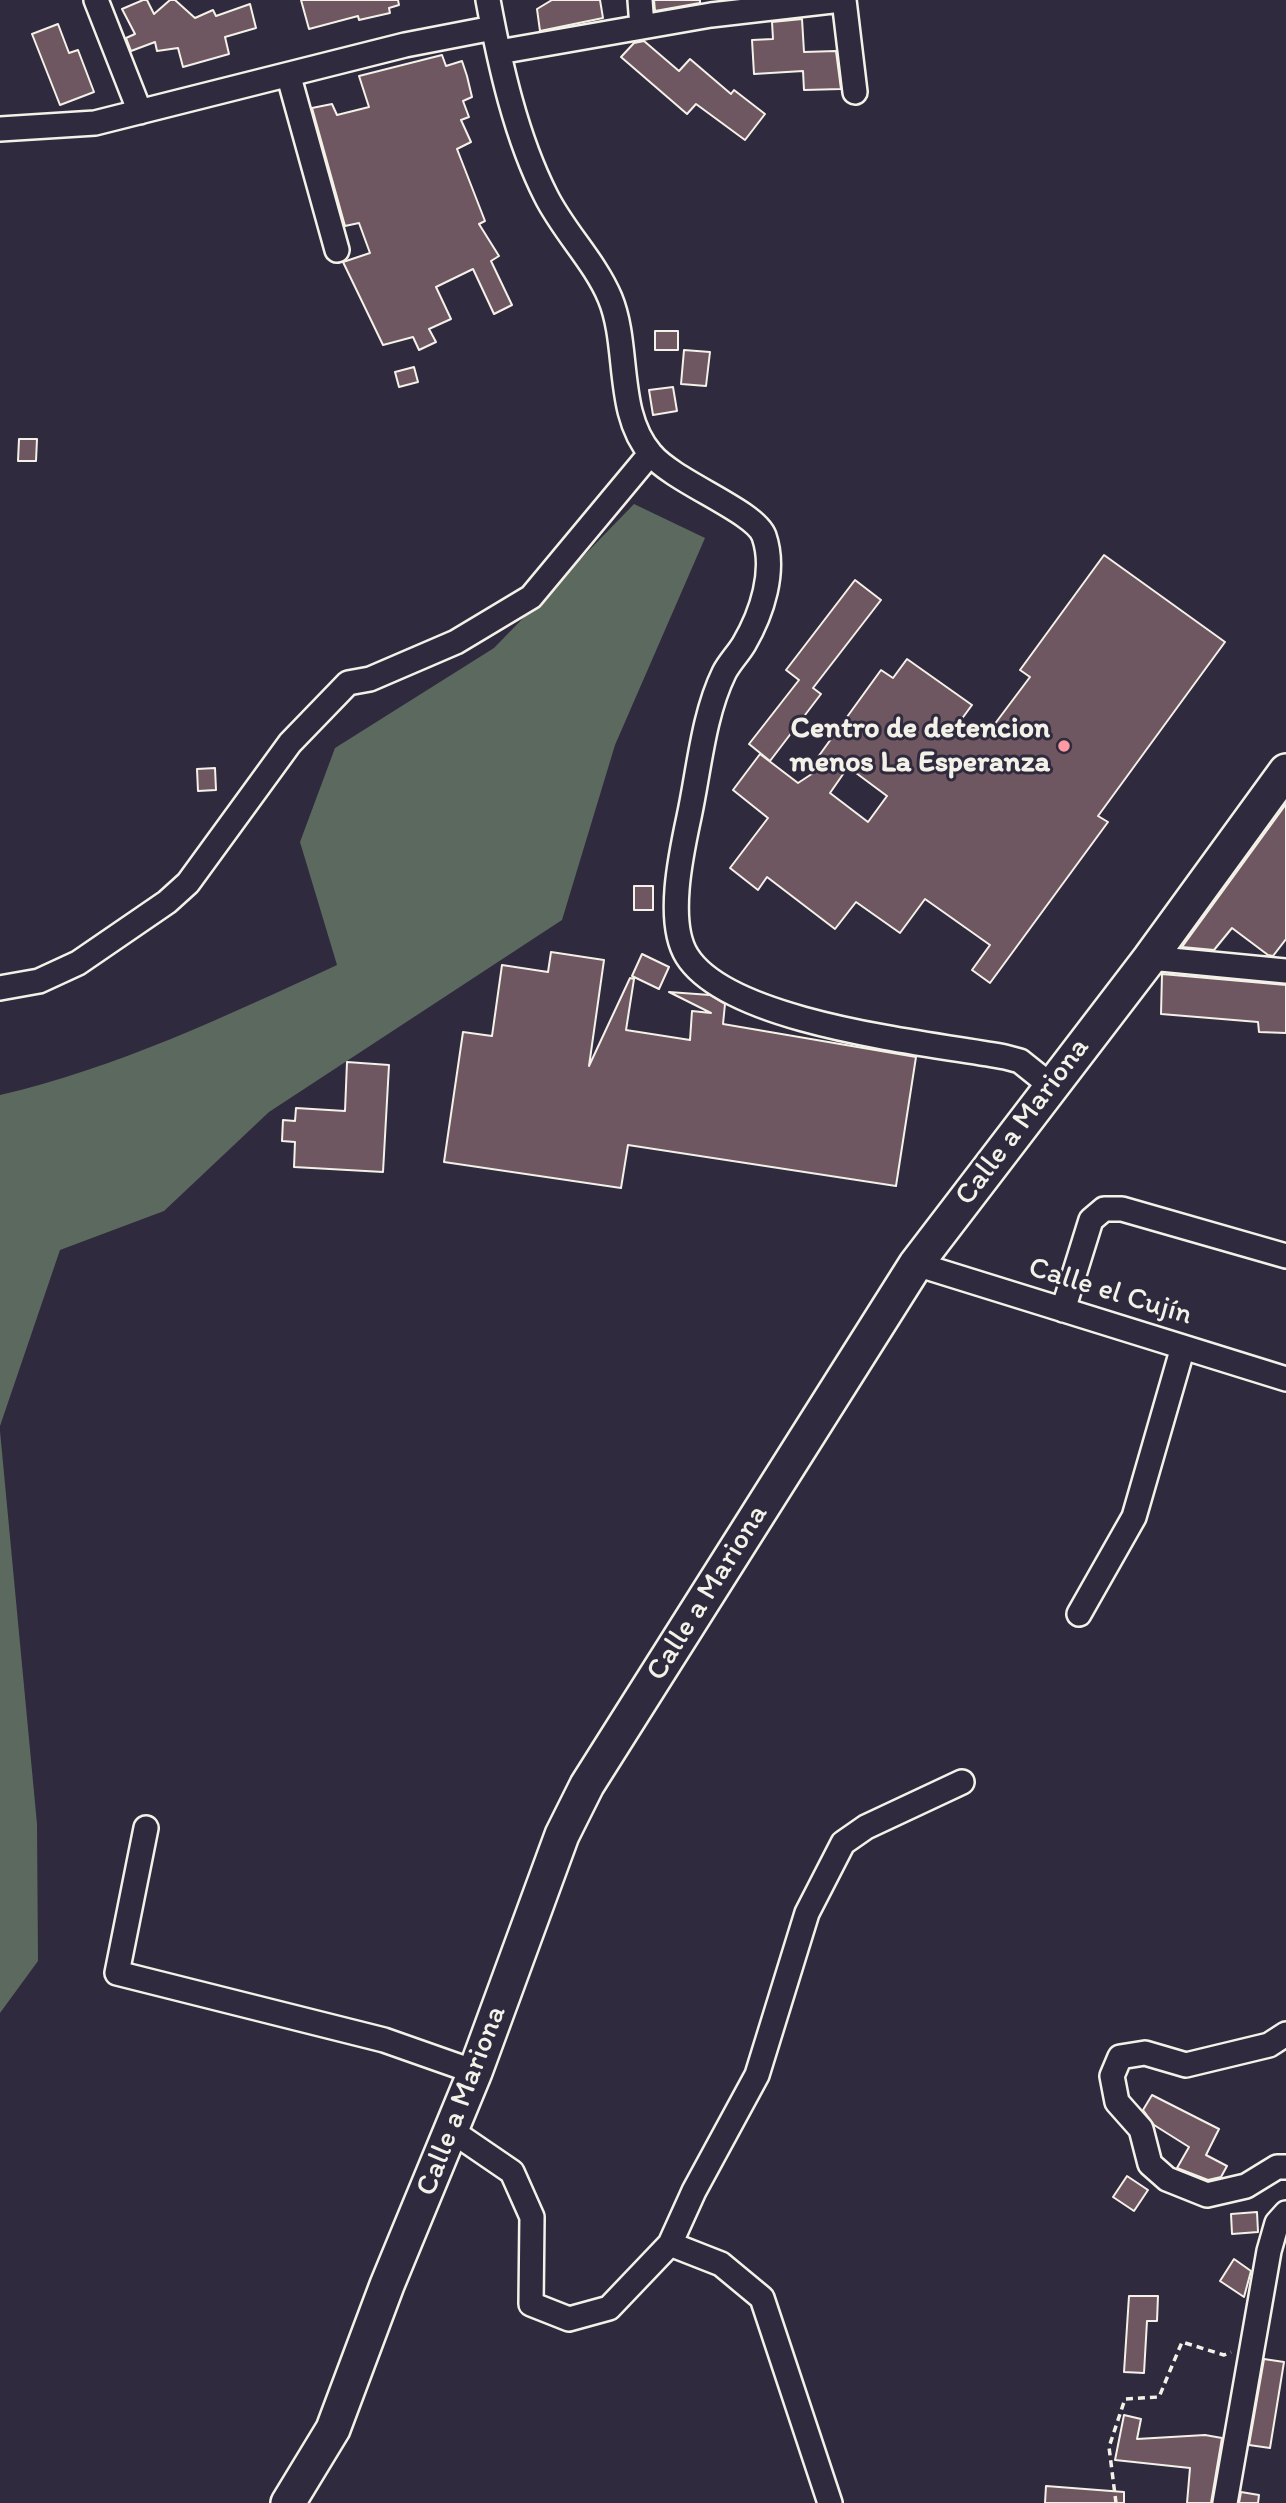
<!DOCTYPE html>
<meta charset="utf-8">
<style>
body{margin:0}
canvas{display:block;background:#2f2a3d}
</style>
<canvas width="1286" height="2503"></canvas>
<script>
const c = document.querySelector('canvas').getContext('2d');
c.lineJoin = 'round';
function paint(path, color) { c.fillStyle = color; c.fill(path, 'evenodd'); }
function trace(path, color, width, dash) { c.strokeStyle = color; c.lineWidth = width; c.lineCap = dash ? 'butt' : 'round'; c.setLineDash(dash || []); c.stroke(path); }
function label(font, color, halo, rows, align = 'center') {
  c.font = font + ' Itim,sans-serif'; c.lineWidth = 6; c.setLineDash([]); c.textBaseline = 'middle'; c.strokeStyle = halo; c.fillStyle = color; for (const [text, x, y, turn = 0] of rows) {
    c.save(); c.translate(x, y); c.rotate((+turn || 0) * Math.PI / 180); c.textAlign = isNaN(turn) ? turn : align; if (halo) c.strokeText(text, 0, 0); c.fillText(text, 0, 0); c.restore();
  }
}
paint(new Path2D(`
 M 634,504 L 705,538 L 615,745 L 562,920 L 269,1112 L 164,1211 L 60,1250 L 0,1426 L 0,1095 C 117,1068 228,1015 337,965 L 300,842 L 335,748 L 494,648 Z
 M 0,1431 L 37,1824 L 38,1961 L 0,2013 Z`), '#5b695f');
const building = new Path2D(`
 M 143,0 L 147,0 L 154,14 L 170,0 L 175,0 L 195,18 L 213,10 L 216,16 L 250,4 L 256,28 L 225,37 L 229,54 L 183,67 L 178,48 L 157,51 L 155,42 L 131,51 L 126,38 L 135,34 L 122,9 Z
 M 301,0 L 398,0 L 399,5 L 389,8 L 390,13 L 359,20 L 358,16 L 309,29 Z
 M 552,0 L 600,0 L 603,18 L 540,31 L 537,9 Z
 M 654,0 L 700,0 L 700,3 L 655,11 Z
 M 802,19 L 804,52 L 836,51 L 841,89 L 804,90 L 803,71 L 754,74 L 752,40 L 773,39 L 772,22 Z
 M 58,24 L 69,53 L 78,50 L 94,92 L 60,105 L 32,34 Z
 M 644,41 L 679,71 L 690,59 L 731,94 L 734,90 L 765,114 L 745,140 L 696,104 L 687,114 L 621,57 L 634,43 Z
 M 442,55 L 446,66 L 462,61 L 467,76 L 472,97 L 463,101 L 469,117 L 461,120 L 471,142 L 457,149 L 485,221 L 479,224 L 499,256 L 491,261 L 512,305 L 494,314 L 473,269 L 436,287 L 451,319 L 429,329 L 436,342 L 419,350 L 413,337 L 383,345 L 343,262 L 370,253 L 359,223 L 345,226 L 312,108 L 332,104 L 337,115 L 369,107 L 359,76 Z
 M 655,331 L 678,331 L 678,350 L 655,350 Z
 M 684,350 L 710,352 L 706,386 L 681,384 Z
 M 414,367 L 418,382 L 399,387 L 395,372 Z
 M 673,387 L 677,411 L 653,415 L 649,390 Z
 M 19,439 L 37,439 L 36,461 L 18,461 Z
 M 1104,555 L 1225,642 L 1098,816 L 1108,822 L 990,983 L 972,970 L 990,945 L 925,899 L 900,933 L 856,902 L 835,929 L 767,877 L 758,890 L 730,868 L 768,818 L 733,790 L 760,754 L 798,783 L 827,764 L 818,757 L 881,670 L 893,678 L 907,659 L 972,705 L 961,720 L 985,737 L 1030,677 L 1020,670 ZM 848,767 L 887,796 L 868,822 L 830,793 Z
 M 855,580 L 881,600 L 813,688 L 821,694 L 770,761 L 749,744 L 799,680 L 786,670 Z
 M 215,768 L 216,790 L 198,791 L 197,769 Z
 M 1286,804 L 1286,939 L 1273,956 L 1268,955 L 1232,928 L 1214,950 L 1182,947 Z
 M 634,886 L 653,886 L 653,910 L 634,910 Z
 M 551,952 L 604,960 L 589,1066 L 630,978 L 634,979 L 626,1030 L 690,1040 L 692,1011 L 711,1013 L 669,992 L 710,995 L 725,1004 L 723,1024 L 916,1057 L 896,1186 L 628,1145 L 621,1188 L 444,1162 L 463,1032 L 492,1036 L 502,965 L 548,972 Z
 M 642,954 L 669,967 L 659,989 L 632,976 Z
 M 1162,974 L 1286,985 L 1286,1033 L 1259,1032 L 1258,1022 L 1161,1014 Z
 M 347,1062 L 389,1065 L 383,1172 L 294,1167 L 295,1142 L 282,1141 L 283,1120 L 295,1121 L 296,1108 L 345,1111 Z
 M 1152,2095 L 1219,2129 L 1206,2155 L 1227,2166 L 1221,2177 L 1208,2180 L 1177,2168 L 1189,2147 L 1154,2125 L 1143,2110 Z
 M 1127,2176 L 1148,2190 L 1134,2211 L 1113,2197 Z
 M 1257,2212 L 1258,2232 L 1232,2234 L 1231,2214 Z
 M 1234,2259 L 1251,2271 L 1244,2297 L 1220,2281 Z
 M 1129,2296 L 1158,2296 L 1157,2321 L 1147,2321 L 1144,2373 L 1124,2372 Z
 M 1264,2359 L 1284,2362 L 1270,2448 L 1249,2445 Z
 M 1124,2415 L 1141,2419 L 1137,2439 L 1205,2435 L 1222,2438 L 1211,2503 L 1187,2503 L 1190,2468 L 1115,2460 Z
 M 1046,2486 L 1124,2492 L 1124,2503 L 1045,2503 Z
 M 1241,2492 L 1259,2495 L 1258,2503 L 1239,2503 Z`);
paint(building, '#6e5760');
trace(building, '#f4f1e8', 2);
const street = new Path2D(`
 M 96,0 L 140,112
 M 488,0 C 500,65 516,137 546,196 C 564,232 595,262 610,298 C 630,346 615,413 651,454 C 674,482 755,511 764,536 C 776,571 762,613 744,644 C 738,654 729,663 724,673 C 703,716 699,771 689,817 C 681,854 666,923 687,956 C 730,1024 929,1043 1005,1057 L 1020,1061 L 1050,1085
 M 640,0 L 642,27
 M 844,0 L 855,92
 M 499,52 L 711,15 L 841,0
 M 289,77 L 337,250
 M 0,129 L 95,123 L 405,45 L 493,28
 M 1150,958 L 1286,971
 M 0,988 L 39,981 L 78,963 L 167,902 L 188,883 L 290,743 L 348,683 L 370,679 L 456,642 L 531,597 L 650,454
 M 916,1264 L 1286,1379
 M 1063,1310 L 1091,1220 L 1104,1209 L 1122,1209 L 1286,1256
 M 1079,1614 L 1134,1517 L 1183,1347
 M 146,1828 L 117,1973 L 384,2040 L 475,2072
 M 1286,2034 L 1269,2045 L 1186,2065 L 1145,2053 L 1120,2057 L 1112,2076 L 1117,2102 L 1141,2129 L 1150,2164 L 1167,2179 L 1207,2195 L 1246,2186 L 1277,2167 L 1286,2167
 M 452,2131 L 512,2172 L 532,2217 L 531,2304 L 569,2319 L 609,2308 L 670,2244 L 694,2191 L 757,2075 L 807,1913 L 843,1843 L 866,1827 L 962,1782
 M 670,2244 L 721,2264 L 762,2298 L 830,2503
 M 1225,2503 L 1269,2251 L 1277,2223 L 1286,2213`);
const secondary = new Path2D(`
 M 288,2503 L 333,2429 L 387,2285 L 475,2072 L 562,1835 L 587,1785 L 916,1264 L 1150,958 L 1286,771`);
trace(street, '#f4f1e8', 28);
trace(secondary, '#f4f1e8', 38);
trace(new Path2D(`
 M 1116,2503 L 1109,2447 L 1125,2399 L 1159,2397 L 1182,2342 L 1224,2355 L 1231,2352`), '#f4f1e8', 3.5, [7, 5]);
trace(street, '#2f2a3d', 23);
trace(secondary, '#2f2a3d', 33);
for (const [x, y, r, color] of [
 [1064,746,7,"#ff9aa2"]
]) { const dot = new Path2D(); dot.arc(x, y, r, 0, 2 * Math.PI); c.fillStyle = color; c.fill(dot); trace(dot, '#2f2a3d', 2.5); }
label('bold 30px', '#f4f1e8', '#2f2a3d', [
 ["Centro de detencion",1050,729],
 ["menos La Esperanza",1050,763]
], 'right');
label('30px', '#f4f1e8', '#2f2a3d', [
 ["Calle a Mariona",1023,1122,-53],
 ["Calle el Cujín",1110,1292,17],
 ["Calle a Mariona",708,1593,-58],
 ["Calle a Mariona",462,2101,-69]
]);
</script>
